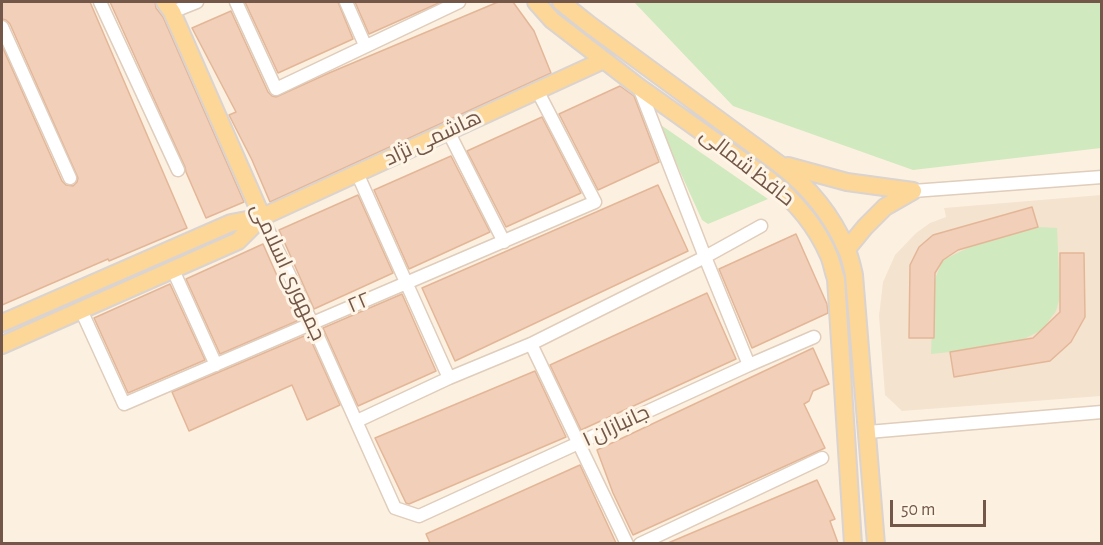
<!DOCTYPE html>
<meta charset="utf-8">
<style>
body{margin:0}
#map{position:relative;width:1103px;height:545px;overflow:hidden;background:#fcf1e0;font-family:"Alegreya Sans",sans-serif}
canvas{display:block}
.frame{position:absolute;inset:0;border:3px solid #735748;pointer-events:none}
.scale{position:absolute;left:890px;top:500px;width:96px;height:27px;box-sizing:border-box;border:3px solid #735748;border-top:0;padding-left:8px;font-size:18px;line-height:21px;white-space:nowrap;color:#735748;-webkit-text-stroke:4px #fff5e6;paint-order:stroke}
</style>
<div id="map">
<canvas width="1103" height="545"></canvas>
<div class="frame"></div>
<div class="scale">50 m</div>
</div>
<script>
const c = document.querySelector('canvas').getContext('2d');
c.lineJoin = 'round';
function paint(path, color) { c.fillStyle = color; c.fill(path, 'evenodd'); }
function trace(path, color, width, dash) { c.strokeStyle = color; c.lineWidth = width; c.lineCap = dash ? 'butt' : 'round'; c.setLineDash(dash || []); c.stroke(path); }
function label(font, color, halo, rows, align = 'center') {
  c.font = font + ' "Alegreya Sans",Cairo,sans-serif'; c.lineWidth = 6; c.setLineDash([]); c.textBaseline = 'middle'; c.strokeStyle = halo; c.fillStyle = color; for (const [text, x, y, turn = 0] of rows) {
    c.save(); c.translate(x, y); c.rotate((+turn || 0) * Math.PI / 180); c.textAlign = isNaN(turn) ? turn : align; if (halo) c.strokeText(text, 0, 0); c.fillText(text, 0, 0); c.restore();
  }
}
paint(new Path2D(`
 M 1101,195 L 1101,396 L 902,411 L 885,395 L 879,316 L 883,282 L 895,255 L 916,233 L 930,223 L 946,217 L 944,208 Z`), '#f4e3cf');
paint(new Path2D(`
 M 634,2 L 1101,2 L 1101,148 L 913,170 L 733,106 Z
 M 658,123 L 768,199 L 708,224 L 702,220 Z
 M 1038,227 L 1057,228 L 1060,297 L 1056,311 L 1042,330 L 1022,340 L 950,352 L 931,354 L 934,281 L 943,260 L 972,246 Z`), '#d0e9bf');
const building = new Path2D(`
 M 2,2 L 90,2 L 187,228 L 109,261 L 108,259 L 2,305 L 2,46 L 62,181 L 66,185 L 73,186 L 77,182 L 78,178 L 10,24 L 6,20 L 2,19 Z
 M 110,2 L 155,2 L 156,8 L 163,17 L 244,202 L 206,218 L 186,172 L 185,167 Z
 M 245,2 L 338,2 L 353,39 L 278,73 Z
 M 355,2 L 441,2 L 369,34 Z
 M 498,2 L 513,2 L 534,31 L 551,73 L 270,202 L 252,160 L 229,115 L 236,112 L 192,28 L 231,11 L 268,92 L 272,96 L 276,97 L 329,73 Z
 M 620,86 L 634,96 L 659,162 L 598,190 L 559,114 Z
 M 542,117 L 581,193 L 506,227 L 467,151 Z
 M 451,156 L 490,232 L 409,269 L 374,190 Z
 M 658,185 L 688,251 L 455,361 L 422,288 Z
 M 358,195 L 393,273 L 314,309 L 279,230 Z
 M 1032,207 L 1038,227 L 958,250 L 943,260 L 935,273 L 934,338 L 909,338 L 910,265 L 919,247 L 933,235 Z
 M 796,234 L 827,304 L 828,313 L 752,348 L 719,269 Z
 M 263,244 L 297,321 L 220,354 L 186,279 Z
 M 1060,253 L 1084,253 L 1085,317 L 1071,342 L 1050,361 L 954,377 L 950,352 L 1033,338 L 1060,312 Z
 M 170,284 L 205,360 L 128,393 L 94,318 Z
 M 707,293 L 736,359 L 581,430 L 550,365 Z
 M 402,294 L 436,371 L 358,406 L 323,328 Z
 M 304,336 L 305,338 L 309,336 L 340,405 L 307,420 L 292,385 L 189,431 L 172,392 Z
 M 813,348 L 829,384 L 813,391 L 809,401 L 804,404 L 825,448 L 633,535 L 613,493 L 597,450 Z
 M 535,371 L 566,437 L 409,504 L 406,503 L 375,438 Z
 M 580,465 L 616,543 L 430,543 L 426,534 Z
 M 817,480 L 835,519 L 830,521 L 838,543 L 668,543 Z`);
paint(building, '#f2cfb8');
trace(building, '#e4b698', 1.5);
const minor = new Path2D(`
 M 100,2 L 178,170
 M 236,2 L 276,89 L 459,2
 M 346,2 L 365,45
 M 172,12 L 197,2
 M 2,27 L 70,178
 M 639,87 L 705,257 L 749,365
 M 448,131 L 504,242
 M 357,173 L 449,378
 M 913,191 L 1102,177
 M 262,217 L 312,323 L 395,508 L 419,516 L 749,365 L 814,337
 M 173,270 L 216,365
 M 81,310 L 124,404 L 595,202 L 537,90
 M 531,344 L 627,544
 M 357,421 L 449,378 L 531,344 L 705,257 L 761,226
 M 868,432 L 1102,412
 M 640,544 L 822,458`);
const major = new Path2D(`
 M 165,2 L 172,12 L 262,217
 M 536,2 L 552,20 L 639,87 L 768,179 C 794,200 816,225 829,256 C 832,263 833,271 836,279 L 853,544
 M 561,2 L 590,25 L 779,164 C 809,187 831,213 846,248 C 850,256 852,266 854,275 L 876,544
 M 788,166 L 847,182 L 913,191
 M 847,249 L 865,227 L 885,207 L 913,191
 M 2,323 L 231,223 L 262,217 L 604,60
 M 2,345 L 238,241 L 262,217`);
trace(minor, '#e0cdbc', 15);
trace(major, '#dbd3cf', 20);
trace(minor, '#fff', 12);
trace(major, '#fcd798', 16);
label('21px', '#735748', '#fff5e6', [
 ["هاشمی نژاد",433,138,-25],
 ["حافظ شمالی",747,167,38],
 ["جمهوری اسلامی",288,272,65],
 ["۲۲",359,303,-23],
 ["جانبازان ۱",616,426,-25]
]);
</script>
